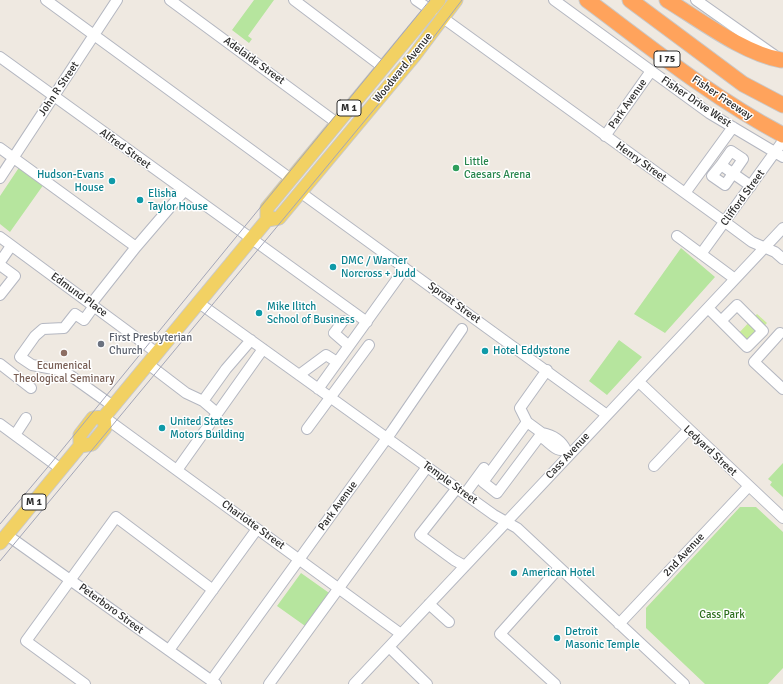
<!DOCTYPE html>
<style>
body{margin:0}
canvas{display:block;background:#efe9e1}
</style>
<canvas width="783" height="684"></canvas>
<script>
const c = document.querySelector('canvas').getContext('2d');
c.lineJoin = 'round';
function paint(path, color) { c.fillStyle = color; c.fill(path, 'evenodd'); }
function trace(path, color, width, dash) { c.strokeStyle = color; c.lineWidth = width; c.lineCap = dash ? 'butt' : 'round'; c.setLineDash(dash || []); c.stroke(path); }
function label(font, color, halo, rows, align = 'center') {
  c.font = font + ' Signika,sans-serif'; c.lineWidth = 3; c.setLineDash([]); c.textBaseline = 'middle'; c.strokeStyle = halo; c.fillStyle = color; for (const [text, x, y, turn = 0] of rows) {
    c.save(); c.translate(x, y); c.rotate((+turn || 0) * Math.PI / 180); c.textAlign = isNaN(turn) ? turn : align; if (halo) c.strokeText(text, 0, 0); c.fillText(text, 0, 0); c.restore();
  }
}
paint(new Path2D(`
 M 254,0 L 274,0 L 248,36 L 252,39 L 249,43 L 232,30 Z
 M 20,166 L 44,184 L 10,232 L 0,224 L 0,196 Z
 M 681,248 L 715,277 L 665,333 L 634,314 Z
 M 619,340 L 642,357 L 607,395 L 589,381 Z
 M 783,463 L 783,497 L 770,485 L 772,482 L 768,479 Z
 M 740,507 L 756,507 L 783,532 L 783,668 L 768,684 L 705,684 L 646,628 L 646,608 Z
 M 301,573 L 332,595 L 308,628 L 277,606 Z`), '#b6e59e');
paint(new Path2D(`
 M 757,314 L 767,323 L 744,348 L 734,338 Z`), '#c9ec9a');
const minor = new Path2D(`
 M 46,0 L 291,179
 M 170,0 L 337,123
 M 294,0 L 384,68
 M 416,0 L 432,11
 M 554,0 L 709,113 L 783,157
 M 696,0 L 774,55
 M 443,18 L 725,222 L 752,242 L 775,252 L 783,259
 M 0,57 L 367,322
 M 605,136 L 651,71
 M 0,148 L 136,247 L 91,304
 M 721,165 L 712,176 L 725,185 L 743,159 L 731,151 L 721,165 C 731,172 741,179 751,186
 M 0,178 L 117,0
 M 300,192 L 607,415
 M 685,193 L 733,127
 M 677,236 L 735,279
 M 0,237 L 157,353
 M 136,247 L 184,191
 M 701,254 L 783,141
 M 0,262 L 11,246
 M 0,265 L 15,276 L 0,295
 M 199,303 L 494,515 L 517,528 L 684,684
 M 94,306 L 84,320 L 75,314 L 64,328 L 43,329 L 35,336 L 20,357 L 32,365 L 64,371 L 113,406
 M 708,308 L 747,347 L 763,331 L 737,305 L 721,321
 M 343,321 L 334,333 L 349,346
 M 780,333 L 754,362 L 783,389
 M 0,364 L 31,388
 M 148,364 L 186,393 L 203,401
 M 299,375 L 326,355 L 337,362
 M 639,382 L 783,518
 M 318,389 L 405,268
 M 217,413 L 203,401 L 226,369 L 251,340
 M 104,417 L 401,634
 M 527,422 L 483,482 L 497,493 L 542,433 C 552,435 561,440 566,450
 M 0,424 L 61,469
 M 307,429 L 369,345
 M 542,433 L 527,422 L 520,408 L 547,370
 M 543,434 L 544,439 C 548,442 553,447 557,449 C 562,451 566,450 570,453
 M 15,435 L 26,418
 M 654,466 L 688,430
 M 177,470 L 263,349
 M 457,488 L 420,535 L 454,560 L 465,566
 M 465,494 L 484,468
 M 7,535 L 216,684
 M 429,604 L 449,622
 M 619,624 L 749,486
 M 389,647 L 427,684
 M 169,650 L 257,529
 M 211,681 L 392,431 L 462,329
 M 85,684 L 26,641 L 116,517 L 213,590
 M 269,684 L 427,467
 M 354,684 L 783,228
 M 555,684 L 500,634 L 559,568`);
const major = new Path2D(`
 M 267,220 L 279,218 L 414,56 L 456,0
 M 80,446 L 80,435 L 93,418 L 104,417
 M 0,543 L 80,446 L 92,444 L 105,428 L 104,417 L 267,220 L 267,208 L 439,0`);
const highway = new Path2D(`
 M 587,0 C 650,47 713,98 783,135
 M 630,0 L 743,84 L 783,105
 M 667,0 C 700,20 743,53 781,60`);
trace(minor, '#b4b7c1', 12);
trace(major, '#c9c9c9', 15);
trace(highway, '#c9c9c9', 17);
trace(minor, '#fff', 10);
trace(major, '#f2d163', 13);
trace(highway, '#ffa35c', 15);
trace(new Path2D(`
 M 0,524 L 52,462 L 430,0
 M 0,561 L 430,42 L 462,0`), '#a3a6b8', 1);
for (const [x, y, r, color] of [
 [456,168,4,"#2e9e5b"],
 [112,181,4,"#0f9aa8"],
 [140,200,4,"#0f9aa8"],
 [333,267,4,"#0f9aa8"],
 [259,313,4,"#0f9aa8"],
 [101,344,4,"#6b7280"],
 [485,351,4,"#0f9aa8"],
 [64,353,4,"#8d6e63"],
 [162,428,4,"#0f9aa8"],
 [514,573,4,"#0f9aa8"],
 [557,638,4,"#0f9aa8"]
]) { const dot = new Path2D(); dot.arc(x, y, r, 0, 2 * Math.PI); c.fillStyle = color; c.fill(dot); trace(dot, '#fff', 1.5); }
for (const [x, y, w] of [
 [667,59,26],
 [349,108,24],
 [34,502,24]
]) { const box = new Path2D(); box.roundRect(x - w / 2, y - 8, w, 16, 3); c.fillStyle = '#fff'; c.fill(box); trace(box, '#2e2e2e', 1); }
label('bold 10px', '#2e2e2e', null, [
 ["I 75",667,59],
 ["M 1",349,108],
 ["M 1",34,502]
]);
label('11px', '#2e2e2e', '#fff', [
 ["Adelaide Street",254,61,36],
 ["Woodward Avenue",403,68,-51],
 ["John R Street",59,89,-56],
 ["Fisher Freeway",722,98,34],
 ["Fisher Drive West",696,102,34],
 ["Park Avenue",628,104,-55],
 ["Alfred Street",125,149,36],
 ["Henry Street",641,162,36],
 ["Clifford Street",743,198,-54],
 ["Edmund Place",79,295,36],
 ["Sproat Street",454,303,36],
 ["Ledyard Street",710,451,43],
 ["Cass Avenue",568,456,-47],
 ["Temple Street",450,483,36],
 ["Park Avenue",338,506,-54],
 ["Charlotte Street",253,525,36],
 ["2nd Avenue",684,555,-47],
 ["Peterboro Street",111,609,36]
]);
label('11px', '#27864d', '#fff', [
 ["Little",464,162],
 ["Caesars Arena",464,175]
], 'left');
label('11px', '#0d838f', '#fff', [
 ["Hudson-Evans",104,175,"right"],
 ["House",104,188,"right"],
 ["Elisha",148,194],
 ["Taylor House",148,207],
 ["DMC / Warner",341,261],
 ["Norcross + Judd",341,274],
 ["Mike Ilitch",267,307],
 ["School of Business",267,320],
 ["Hotel Eddystone",493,351],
 ["United States",170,422],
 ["Motors Building",170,435],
 ["American Hotel",522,573],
 ["Detroit",565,632],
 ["Masonic Temple",565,645]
], 'left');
label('11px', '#5b616d', '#fff', [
 ["First Presbyterian",109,338],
 ["Church",109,351]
], 'left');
label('11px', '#785e54', '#fff', [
 ["Ecumenical",64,366],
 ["Theological Seminary",64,379]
]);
label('11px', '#2c6e1b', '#fff', [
 ["Cass Park",722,615]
]);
</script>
